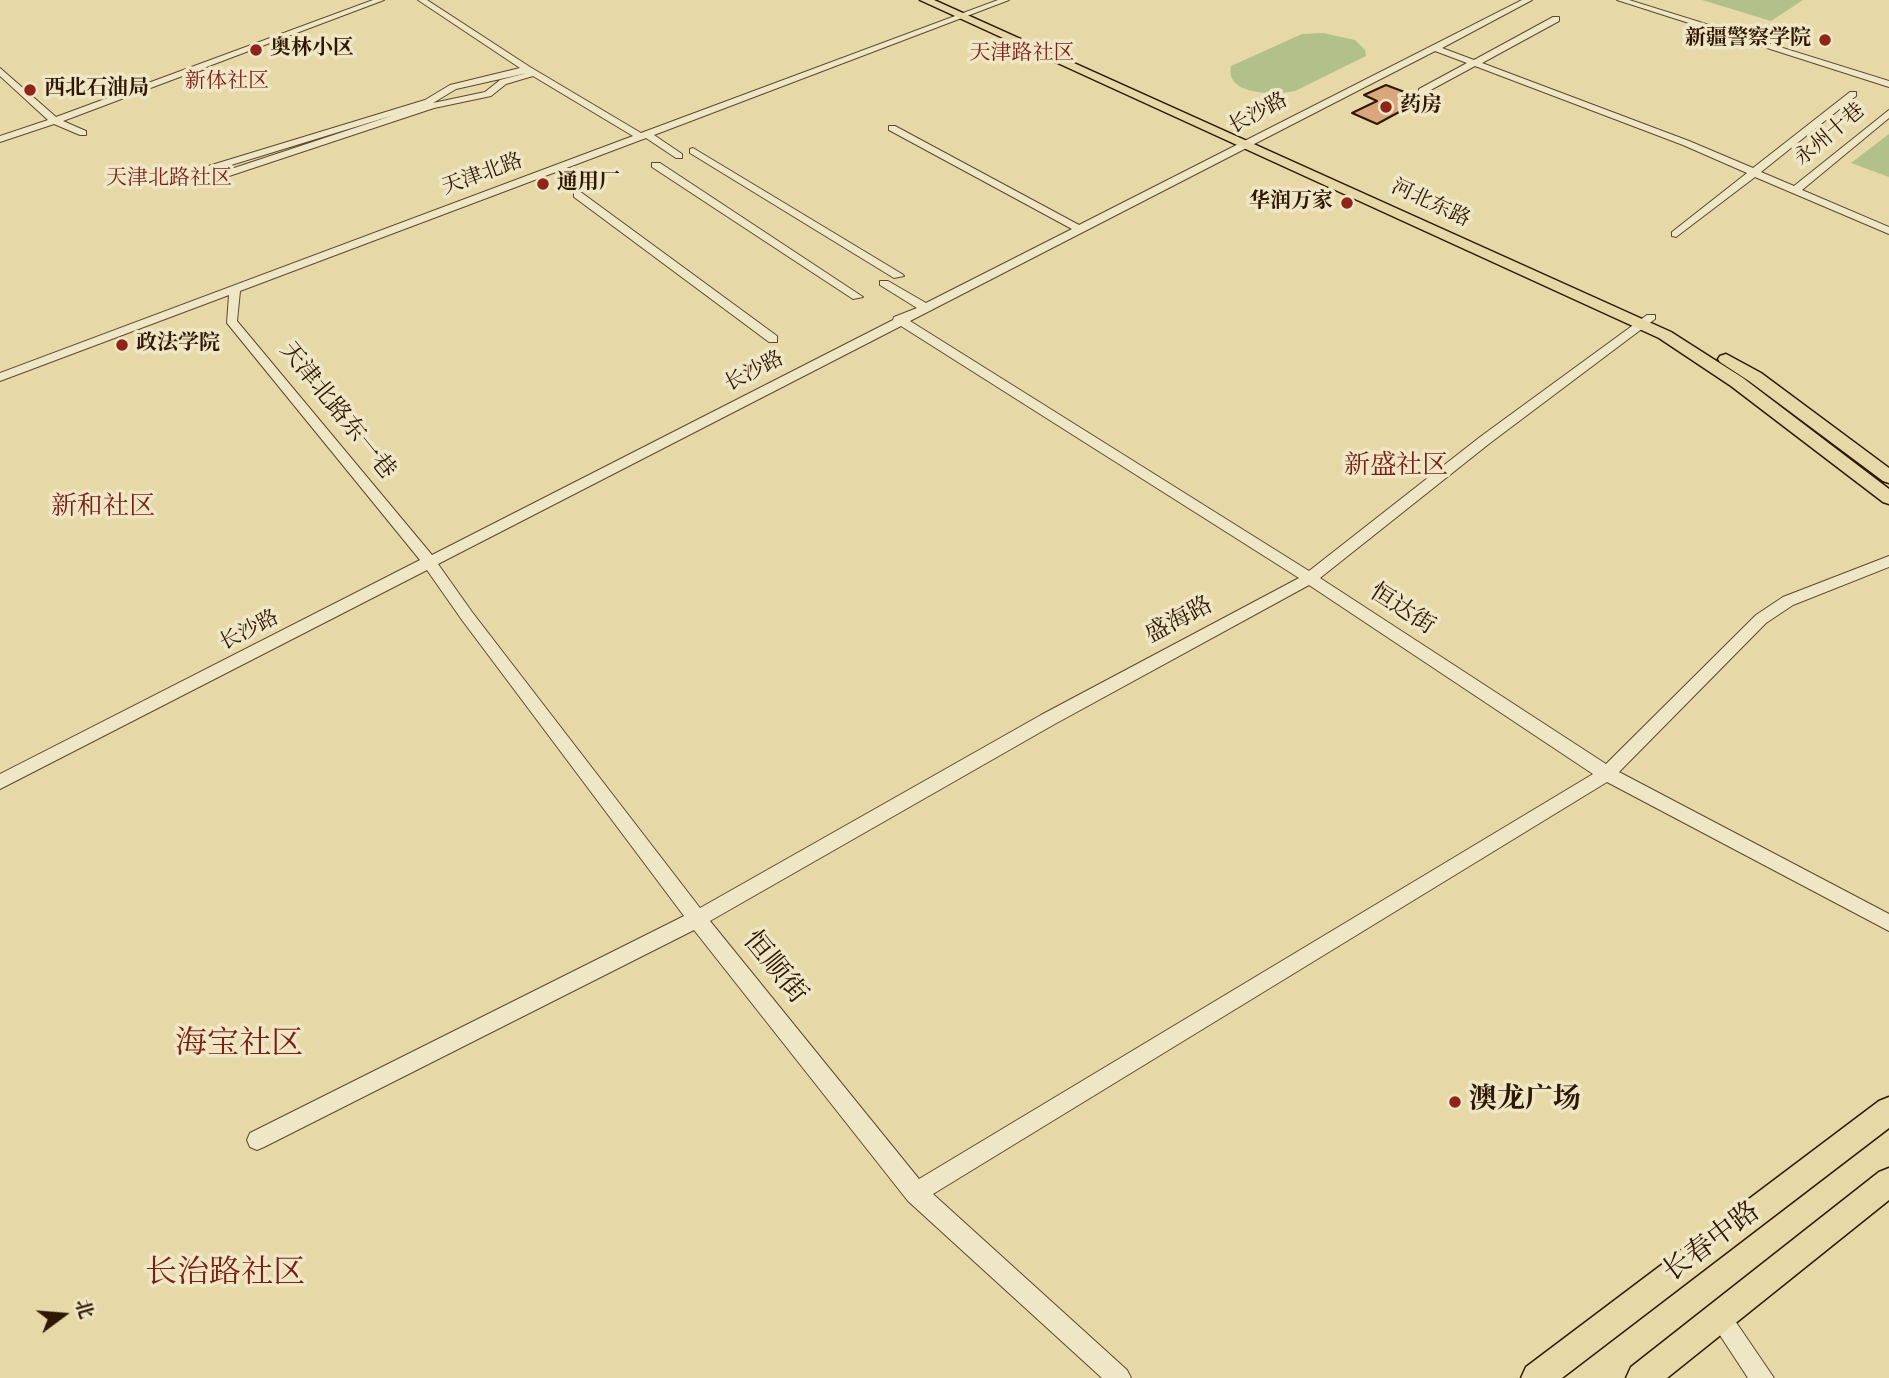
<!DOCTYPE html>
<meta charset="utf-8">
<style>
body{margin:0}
#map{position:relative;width:1889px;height:1378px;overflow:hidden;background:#e7d9a7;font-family:Vollkorn,"Noto Serif SC",serif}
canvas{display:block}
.north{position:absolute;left:28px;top:1280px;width:70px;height:70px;-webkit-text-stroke:5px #efe6c6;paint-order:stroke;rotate:74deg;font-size:19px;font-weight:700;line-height:28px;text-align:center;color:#301703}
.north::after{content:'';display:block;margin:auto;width:24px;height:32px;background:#301703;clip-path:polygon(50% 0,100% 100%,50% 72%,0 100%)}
</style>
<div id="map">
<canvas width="1889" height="1378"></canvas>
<div class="north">北</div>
</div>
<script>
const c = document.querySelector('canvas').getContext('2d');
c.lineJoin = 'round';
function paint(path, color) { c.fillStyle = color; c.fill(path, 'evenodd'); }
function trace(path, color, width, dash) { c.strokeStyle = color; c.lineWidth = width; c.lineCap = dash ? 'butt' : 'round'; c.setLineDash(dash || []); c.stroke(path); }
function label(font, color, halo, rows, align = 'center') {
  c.font = font + ' Vollkorn,"Noto Serif SC",serif'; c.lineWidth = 7; c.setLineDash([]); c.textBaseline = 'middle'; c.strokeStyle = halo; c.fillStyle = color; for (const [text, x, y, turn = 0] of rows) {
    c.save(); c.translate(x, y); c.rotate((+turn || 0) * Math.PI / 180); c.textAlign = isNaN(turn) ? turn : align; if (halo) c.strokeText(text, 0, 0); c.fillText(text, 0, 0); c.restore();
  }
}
paint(new Path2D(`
 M 1702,0 L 1803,0 L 1771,21 Z
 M 1323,33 L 1355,40 L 1365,50 L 1366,56 L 1295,91 C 1277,95 1224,96 1231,66 L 1302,34 Z
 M 1889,134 L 1889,177 L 1851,163 Z`), '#b2c08a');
const building = new Path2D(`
 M 1386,85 L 1423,99 L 1377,124 L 1352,113 L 1377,101 L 1364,95 Z`);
paint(building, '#daa67e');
trace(building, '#301703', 2);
const minor = new Path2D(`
 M 373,0 L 384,0 L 63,121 L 86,131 L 86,135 L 80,135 L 54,124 L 0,142 L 0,136 L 48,120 L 0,76 L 0,68 L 56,117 Z
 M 418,0 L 427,0 L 530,67 L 641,133 L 998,0 L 1009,0 L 654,135 L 682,154 L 682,158 L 676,158 L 646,138 L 240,291 L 237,321 L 432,555 L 893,320 L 894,317 L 917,308 L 880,285 L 880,281 L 888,281 L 926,303 L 1072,229 L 889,130 L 889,126 L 895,126 L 1079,225 L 1522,0 L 1532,0 L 1442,48 L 1474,60 L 1553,17 L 1559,17 L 1559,21 L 1482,63 L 1689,141 L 1753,168 L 1850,92 L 1856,92 L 1856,96 L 1761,172 L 1794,186 L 1889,110 L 1889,118 L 1802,190 L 1889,227 L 1889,234 L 1755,177 L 1676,237 L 1672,236 L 1672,232 L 1747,173 L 1683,145 L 1475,66 L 1425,93 L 1419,93 L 1419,89 L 1467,63 L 1435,51 L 910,321 L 1309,571 L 1480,437 L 1647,315 L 1655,315 L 1655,319 L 1490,443 L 1320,578 L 1606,764 L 1756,615 L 1783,597 L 1889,556 L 1889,567 L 1793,605 L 1766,623 L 1619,772 L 1889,914 L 1889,931 L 1607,782 L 933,1194 L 1127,1370 L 1131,1378 L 1102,1378 L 908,1201 L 694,930 L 264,1147 L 257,1150 L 250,1147 L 247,1140 L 250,1133 L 684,916 L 462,620 L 427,570 L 0,789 L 0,774 L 420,560 L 227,323 L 229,295 L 0,381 L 0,373 L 633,136 L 533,76 L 506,84 L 491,96 L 434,108 L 217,180 L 209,180 L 204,169 L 205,167 L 425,100 L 450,85 L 520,68 ZM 527,73 L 500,80 L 485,92 L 433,103 L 456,89 ZM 394,115 L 216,174 L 215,170 ZM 901,326 L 1299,578 L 1041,715 L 700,908 L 472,612 L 438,564 ZM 1309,585 L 1593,774 L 919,1179 L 710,921 L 1053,725 Z
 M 1617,0 L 1629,0 L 1889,81 L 1889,87 Z
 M 693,148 L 902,274 L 904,276 L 894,278 L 690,153 L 690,149 Z
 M 652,163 L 660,163 L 863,297 L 853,299 L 652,167 Z
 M 574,193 L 582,193 L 777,336 L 777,342 L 769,342 L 574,197 Z
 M 1719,1306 L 1727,1309 L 1774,1378 L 1748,1378 L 1708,1317 L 1711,1309 Z`);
const major = new Path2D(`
 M 920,0 L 934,0 L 1671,332 L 1743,378 L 1889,489 L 1889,504 L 1883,502 L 1731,386 L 1659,338 Z
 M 1726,354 L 1761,373 L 1889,468 L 1889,483 L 1883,481 L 1749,381 L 1720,362 L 1718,359 L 1720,356 Z
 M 1889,1097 L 1889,1128 L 1562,1378 L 1521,1378 L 1526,1367 L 1879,1101 Z
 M 1889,1168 L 1889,1200 L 1667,1378 L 1626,1378 L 1631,1367 L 1879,1172 Z`);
trace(minor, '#5e482c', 2);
trace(major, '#301703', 3);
paint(minor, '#efe6c6');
paint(major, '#e7d9a7');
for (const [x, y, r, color] of [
 [1825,40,7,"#8f2418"],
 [256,50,7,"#8f2418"],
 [30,90,7,"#8f2418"],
 [1386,107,7,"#8f2418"],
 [543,184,7,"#8f2418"],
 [1347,203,7,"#8f2418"],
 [122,345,7,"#8f2418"],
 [1455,1102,7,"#8f2418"]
]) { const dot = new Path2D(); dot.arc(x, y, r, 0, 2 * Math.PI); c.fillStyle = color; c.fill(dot); trace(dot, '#efe6c6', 2.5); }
label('bold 21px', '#301703', '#efe6c6', [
 ["新疆警察学院",1811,40,"right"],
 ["奥林小区",270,50],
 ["西北石油局",44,90],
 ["药房",1400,107],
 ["通用厂",557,184],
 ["华润万家",1333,203,"right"],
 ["政法学院",136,345]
], 'left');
label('21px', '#7a1f14', '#efe6c6', [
 ["天津路社区",1022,55],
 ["新体社区",227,83],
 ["天津北路社区",169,180]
]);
label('21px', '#301703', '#efe6c6', [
 ["长沙路",1259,115,-28],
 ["永州十巷",1831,136,-40],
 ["天津北路",483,176,-20],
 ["河北东路",1430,205,25],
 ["长沙路",755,373,-27],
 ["长沙路",250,632,-27]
]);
label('24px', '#301703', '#efe6c6', [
 ["天津北路东一巷",336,412,51],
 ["恒达街",1401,611,33],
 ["盛海路",1180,622,-28]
]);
label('26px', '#7a1f14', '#efe6c6', [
 ["新盛社区",1396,468],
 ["新和社区",103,509]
]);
label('28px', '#301703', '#efe6c6', [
 ["恒顺街",773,969,51],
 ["长春中路",1713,1244,-37]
]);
label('bold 28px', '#301703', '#efe6c6', [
 ["澳龙广场",1469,1102]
], 'left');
label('32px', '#7a1f14', '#efe6c6', [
 ["海宝社区",239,1047],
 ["长治路社区",225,1276]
]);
</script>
